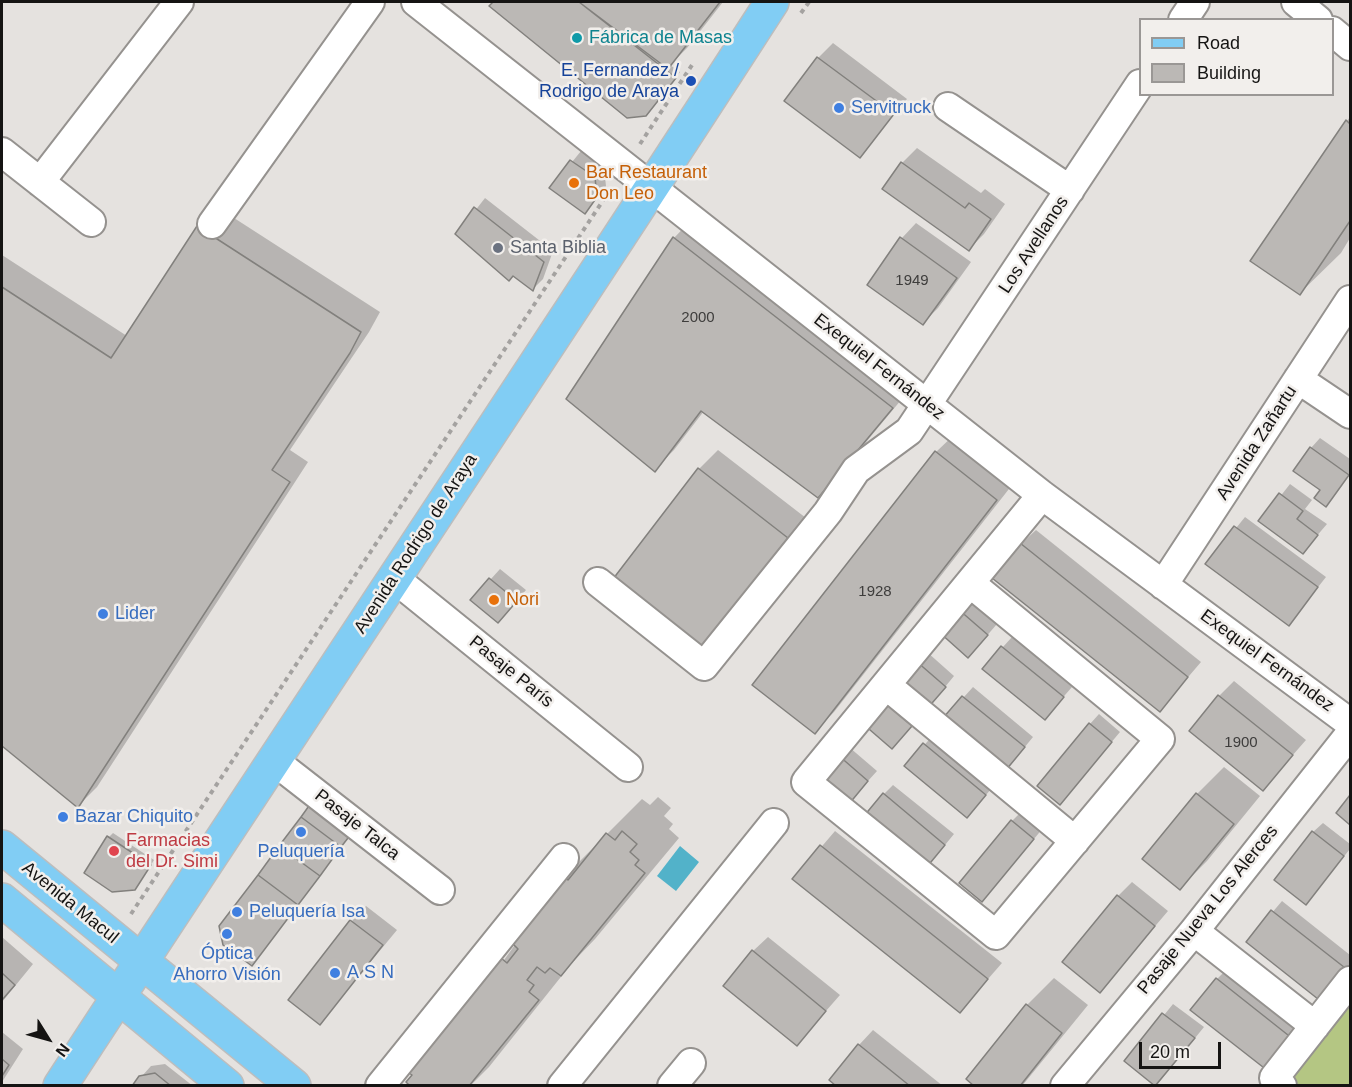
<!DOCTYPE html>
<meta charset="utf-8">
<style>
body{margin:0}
#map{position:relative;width:1352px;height:1087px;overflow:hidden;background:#e5e2df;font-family:Arial,sans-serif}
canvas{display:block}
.frame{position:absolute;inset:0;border:3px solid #151413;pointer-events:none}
.legend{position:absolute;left:1139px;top:18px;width:195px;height:78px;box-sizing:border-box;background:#f2efec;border:2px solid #9a9795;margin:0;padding:8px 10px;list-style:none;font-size:18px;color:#151413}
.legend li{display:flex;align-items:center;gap:12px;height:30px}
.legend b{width:30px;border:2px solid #9a9795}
.north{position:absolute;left:18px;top:1009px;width:60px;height:60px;-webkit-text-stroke:4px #f2efec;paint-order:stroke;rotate:127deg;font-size:16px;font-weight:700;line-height:24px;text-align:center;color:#151413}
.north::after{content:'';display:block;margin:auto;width:21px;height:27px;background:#151413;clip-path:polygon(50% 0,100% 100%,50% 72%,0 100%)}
.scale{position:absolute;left:1139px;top:1042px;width:82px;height:27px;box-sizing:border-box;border:3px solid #151413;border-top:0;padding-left:8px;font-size:18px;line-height:21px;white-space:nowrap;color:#151413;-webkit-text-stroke:4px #f2efec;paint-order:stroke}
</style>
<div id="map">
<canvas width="1352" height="1087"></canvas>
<div class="frame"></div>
<ul class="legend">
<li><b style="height:8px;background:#81cdf4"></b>Road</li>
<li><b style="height:16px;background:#bbb8b5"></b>Building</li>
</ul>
<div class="north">N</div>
<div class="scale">20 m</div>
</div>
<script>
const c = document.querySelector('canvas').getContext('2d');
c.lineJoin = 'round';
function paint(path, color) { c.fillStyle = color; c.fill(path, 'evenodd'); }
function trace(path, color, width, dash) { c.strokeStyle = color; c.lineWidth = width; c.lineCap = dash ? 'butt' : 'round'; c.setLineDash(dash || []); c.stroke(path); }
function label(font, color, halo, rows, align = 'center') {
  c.font = font + ' Arial,sans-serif'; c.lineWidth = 5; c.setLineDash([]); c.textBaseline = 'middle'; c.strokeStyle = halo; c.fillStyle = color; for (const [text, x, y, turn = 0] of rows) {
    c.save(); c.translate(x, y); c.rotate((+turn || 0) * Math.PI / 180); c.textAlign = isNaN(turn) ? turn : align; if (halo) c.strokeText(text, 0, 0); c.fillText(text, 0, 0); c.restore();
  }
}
paint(new Path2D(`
 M 1350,996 L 1350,1085 L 1299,1085 L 1287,1075 Z`), '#b4c683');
paint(new Path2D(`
 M 680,846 L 699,862 L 676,891 L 657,876 Z`), '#52b2c9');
paint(new Path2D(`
 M 494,2 L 723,2 L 687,48 L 670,65 L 680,72 L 650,110 L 491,6 Z
 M 833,43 L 907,99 L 860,156 L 786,101 L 818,58 Z
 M 1350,117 L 1350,238 L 1341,253 L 1300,293 L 1347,121 Z
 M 917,148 L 981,193 L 985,189 L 1005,204 L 984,234 L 969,249 L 902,163 Z
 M 581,151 L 604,168 L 606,186 L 585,212 L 551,188 Z
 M 485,198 L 553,251 L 543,279 L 533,289 L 457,234 Z
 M 217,207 L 380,312 L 369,332 L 290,450 L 308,462 L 97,787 L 78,806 L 2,744 L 2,255 L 127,336 L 198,226 Z
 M 693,218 L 911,388 L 837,477 L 704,411 L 674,450 L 654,470 L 568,399 L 674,238 Z
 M 916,223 L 971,262 L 938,308 L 923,323 L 902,238 Z
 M 956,433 L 1016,480 L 834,712 L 814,732 L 755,685 L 936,452 Z
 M 1320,438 L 1350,459 L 1350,474 L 1326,505 L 1311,448 Z
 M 718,450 L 806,518 L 721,626 L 699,469 Z
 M 1290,484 L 1312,500 L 1305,509 L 1327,524 L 1303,552 L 1261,521 Z
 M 1245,517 L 1326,577 L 1289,624 L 1207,564 Z
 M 1036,530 L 1201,662 L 1160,710 L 1021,544 Z
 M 500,569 L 526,590 L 508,611 L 472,600 Z
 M 969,600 L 997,624 L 978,646 L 941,632 Z
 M 1012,637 L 1072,687 L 1045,718 L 984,668 Z
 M 927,652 L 954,676 L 936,698 L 898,684 Z
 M 1234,681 L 1306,740 L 1263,789 L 1219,696 Z
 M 973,687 L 1033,737 L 1015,759 L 945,718 Z
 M 1099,714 L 1120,732 L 1069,793 L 1090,724 Z
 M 934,734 L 995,784 L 977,806 L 906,766 Z
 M 849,747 L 877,771 L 858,792 L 820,778 Z
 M 1224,767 L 1260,796 L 1207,861 L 1180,888 L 1144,859 L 1197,794 Z
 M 893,785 L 954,834 L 936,856 L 884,794 Z
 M 658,797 L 671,808 L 664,816 L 673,824 L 669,829 L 679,838 L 595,939 L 572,963 L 489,1067 L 470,1086 L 413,1086 L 564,877 L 642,799 L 650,805 Z
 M 1022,811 L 1043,828 L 992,890 L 1012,821 Z
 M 1323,823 L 1350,844 L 1350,849 L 1306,903 L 1313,832 Z
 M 835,831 L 1002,963 L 960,1011 L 794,879 Z
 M 113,833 L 154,860 L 139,884 L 109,837 Z
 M 1132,882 L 1168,911 L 1100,991 L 1118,896 Z
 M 1282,901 L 1350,955 L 1350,969 L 1333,991 L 1248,941 Z
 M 366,906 L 397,930 L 320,1023 L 290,1000 L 352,921 Z
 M 2,937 L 33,964 L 2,1002 Z
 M 768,937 L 840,995 L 797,1044 L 753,951 Z
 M 1227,969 L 1302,1029 L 1277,1059 L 1217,979 Z
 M 1054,978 L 1088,1005 L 1022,1086 L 976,1086 L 1027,1005 Z
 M 1173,1004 L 1204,1027 L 1157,1085 L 1127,1061 Z
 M 873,1030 L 943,1086 L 838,1086 L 859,1045 Z
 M 2,1032 L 23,1049 L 2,1082 Z
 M 165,1064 L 193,1086 L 133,1086 L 151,1066 Z`), '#0003');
const building = new Path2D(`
 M 493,2 L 579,2 L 676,78 L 646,116 L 627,118 L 489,6 Z
 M 579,2 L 720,2 L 668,69 Z
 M 817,57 L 894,114 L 860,158 L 784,101 Z
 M 1346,120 L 1350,124 L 1350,221 L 1300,295 L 1250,261 Z
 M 570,160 L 595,177 L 597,197 L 585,214 L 549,188 Z
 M 901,162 L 965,208 L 969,203 L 991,219 L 969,251 L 882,189 Z
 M 474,207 L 544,262 L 533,291 L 513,276 L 509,281 L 455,234 Z
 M 197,226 L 361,332 L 350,353 L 272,470 L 290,482 L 78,808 L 2,746 L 2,287 L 111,358 Z
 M 673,237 L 893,408 L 818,498 L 701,411 L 655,472 L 566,399 Z
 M 900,237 L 957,278 L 923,325 L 867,285 Z
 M 1310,447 L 1349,475 L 1326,507 L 1314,498 L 1320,490 L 1293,471 Z
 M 935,451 L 997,500 L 815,734 L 752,685 Z
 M 698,468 L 788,538 L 702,648 L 613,579 Z
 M 1279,493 L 1303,511 L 1297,519 L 1318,535 L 1303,554 L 1258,521 Z
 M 1234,526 L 1318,587 L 1289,626 L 1205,564 Z
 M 1020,543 L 1188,677 L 1160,712 L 992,578 Z
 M 489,578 L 517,601 L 498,623 L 470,600 Z
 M 958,609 L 988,635 L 968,658 L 939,632 Z
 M 1001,646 L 1064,697 L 1045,720 L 982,669 Z
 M 916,661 L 946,687 L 926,710 L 896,684 Z
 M 1218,695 L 1293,755 L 1263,791 L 1189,731 Z
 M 962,696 L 1025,747 L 1006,770 L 943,718 Z
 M 882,700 L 912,726 L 892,749 L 862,723 Z
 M 1089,723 L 1112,742 L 1060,805 L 1037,786 Z
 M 923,743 L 986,795 L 967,818 L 904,766 Z
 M 838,755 L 868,781 L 849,804 L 818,778 Z
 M 883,793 L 945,845 L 926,868 L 864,816 Z
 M 1196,793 L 1234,824 L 1180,890 L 1142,859 Z
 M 1350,795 L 1350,825 L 1336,813 Z
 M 311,803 L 355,829 L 341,847 L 301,817 Z
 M 301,817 L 341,847 L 320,876 L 279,846 Z
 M 1011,820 L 1034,839 L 982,902 L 959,883 Z
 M 622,831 L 637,844 L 630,852 L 639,860 L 635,865 L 645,873 L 561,976 L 550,968 L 545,973 L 537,967 L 527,980 L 534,985 L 529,992 L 539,1000 L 469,1086 L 410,1086 L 406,1082 L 412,1075 L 406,1071 L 501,958 L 507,963 L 518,949 L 513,944 L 563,876 L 568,880 L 606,833 L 615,840 Z
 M 1312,831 L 1344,856 L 1306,905 L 1274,880 Z
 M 107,836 L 151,865 L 135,890 L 112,892 L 84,873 Z
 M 820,845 L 988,979 L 960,1013 L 792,879 Z
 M 279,846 L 320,876 L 298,905 L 258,875 Z
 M 258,875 L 298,905 L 252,966 L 223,945 L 219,926 Z
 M 1117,895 L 1155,926 L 1100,993 L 1062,962 Z
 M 1271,910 L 1349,971 L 1323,1003 L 1246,942 Z
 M 350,920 L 383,945 L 320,1025 L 288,1000 Z
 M 752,950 L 826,1011 L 797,1046 L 723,986 Z
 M 2,973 L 15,985 L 2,1000 Z
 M 1216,978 L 1293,1039 L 1268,1071 L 1190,1010 Z
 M 1026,1004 L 1062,1033 L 1020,1086 L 974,1086 L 966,1079 Z
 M 1162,1013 L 1195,1038 L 1155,1086 L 1124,1061 Z
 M 858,1044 L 910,1086 L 836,1086 L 829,1080 Z
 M 2,1059 L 9,1065 L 2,1076 Z
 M 155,1073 L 171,1086 L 132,1086 L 139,1076 Z`);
paint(building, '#bbb8b5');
trace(building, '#82807d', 1.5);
const minor = new Path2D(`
 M 416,2 L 1042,495 L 1350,723
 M 1296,2 L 1318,20
 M 1183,20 L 1195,2
 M 1332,31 L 1350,46
 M 948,107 L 1070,190
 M 2,152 L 91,222
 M 40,182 L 179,2
 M 212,224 L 370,2
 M 1298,379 L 1350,414
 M 394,578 L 628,767
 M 598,582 L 704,666 L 828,512 L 856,470 L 909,431 L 1140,84
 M 970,583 L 1160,739 L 996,935 L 806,782 L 1042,495
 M 1163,585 L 1350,300
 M 886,685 L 1075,841
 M 273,760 L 440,890
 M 1194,931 L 1315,1026
 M 380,1086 L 564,858
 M 562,1086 L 774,823
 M 672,1086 L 691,1063
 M 1065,1086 L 1194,931 L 1350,734
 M 1282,1086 L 1274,1078 L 1350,981`);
const major = new Path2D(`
 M 2,847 L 294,1086
 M 2,900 L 227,1086
 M 60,1086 C 296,724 538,365 772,2`);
trace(minor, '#95928f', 32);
trace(major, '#bdbdbd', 36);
trace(new Path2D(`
 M 801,13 L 809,2
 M 640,144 L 692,65
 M 131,914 L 610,190`), '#a4a2a0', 4, [4.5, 4.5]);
trace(minor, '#fff', 28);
trace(major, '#81cdf4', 33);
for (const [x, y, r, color] of [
 [577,38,6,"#0f9aa8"],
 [691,81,6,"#1a4fb4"],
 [839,108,6,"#3f7fe0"],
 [574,183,6,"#e8710a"],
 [498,248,6,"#6b7280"],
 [494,600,6,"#e8710a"],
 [103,614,6,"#3f7fe0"],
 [63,817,6,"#3f7fe0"],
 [301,832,6,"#3f7fe0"],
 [114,851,6,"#e0444e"],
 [237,912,6,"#3f7fe0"],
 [227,934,6,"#3f7fe0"],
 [335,973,6,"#3f7fe0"]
]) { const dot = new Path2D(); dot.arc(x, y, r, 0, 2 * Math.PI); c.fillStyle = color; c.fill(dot); trace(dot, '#f2efec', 2); }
label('15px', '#3e3d3c', null, [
 ["1949",912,281],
 ["2000",698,318],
 ["1928",875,592],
 ["1900",1241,743]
]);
label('18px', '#0d838f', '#f2efec', [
 ["Fábrica de Masas",589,38]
], 'left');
label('18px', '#164399', '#f2efec', [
 ["E. Fernandez /",679,71],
 ["Rodrigo de Araya",679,92]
], 'right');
label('18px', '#366cbe', '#f2efec', [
 ["Servitruck",851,108],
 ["Lider",115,614],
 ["Bazar Chiquito",75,817],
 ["Peluquería",301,852,"center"],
 ["Peluquería Isa",249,912],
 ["Óptica",227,954,"center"],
 ["Ahorro Visión",227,975,"center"],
 ["A S N",347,973]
], 'left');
label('18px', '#c56008', '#f2efec', [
 ["Bar Restaurant",586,173],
 ["Don Leo",586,194],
 ["Nori",506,600]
], 'left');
label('18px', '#151413', '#f2efec', [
 ["Los Avellanos",1034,245,-57],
 ["Exequiel Fernández",879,367,38],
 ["Avenida Zañartu",1257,443,-57],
 ["Avenida Rodrigo de Araya",416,544,-57],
 ["Exequiel Fernández",1267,661,36],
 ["Pasaje París",511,672,39],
 ["Pasaje Talca",357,825,38],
 ["Avenida Macul",70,903,39],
 ["Pasaje Nueva Los Alerces",1208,910,-51]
]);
label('18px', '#5b616d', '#f2efec', [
 ["Santa Biblia",510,248]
], 'left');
label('18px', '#be3a42', '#f2efec', [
 ["Farmacias",126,841],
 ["del Dr. Simi",126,862]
], 'left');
</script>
